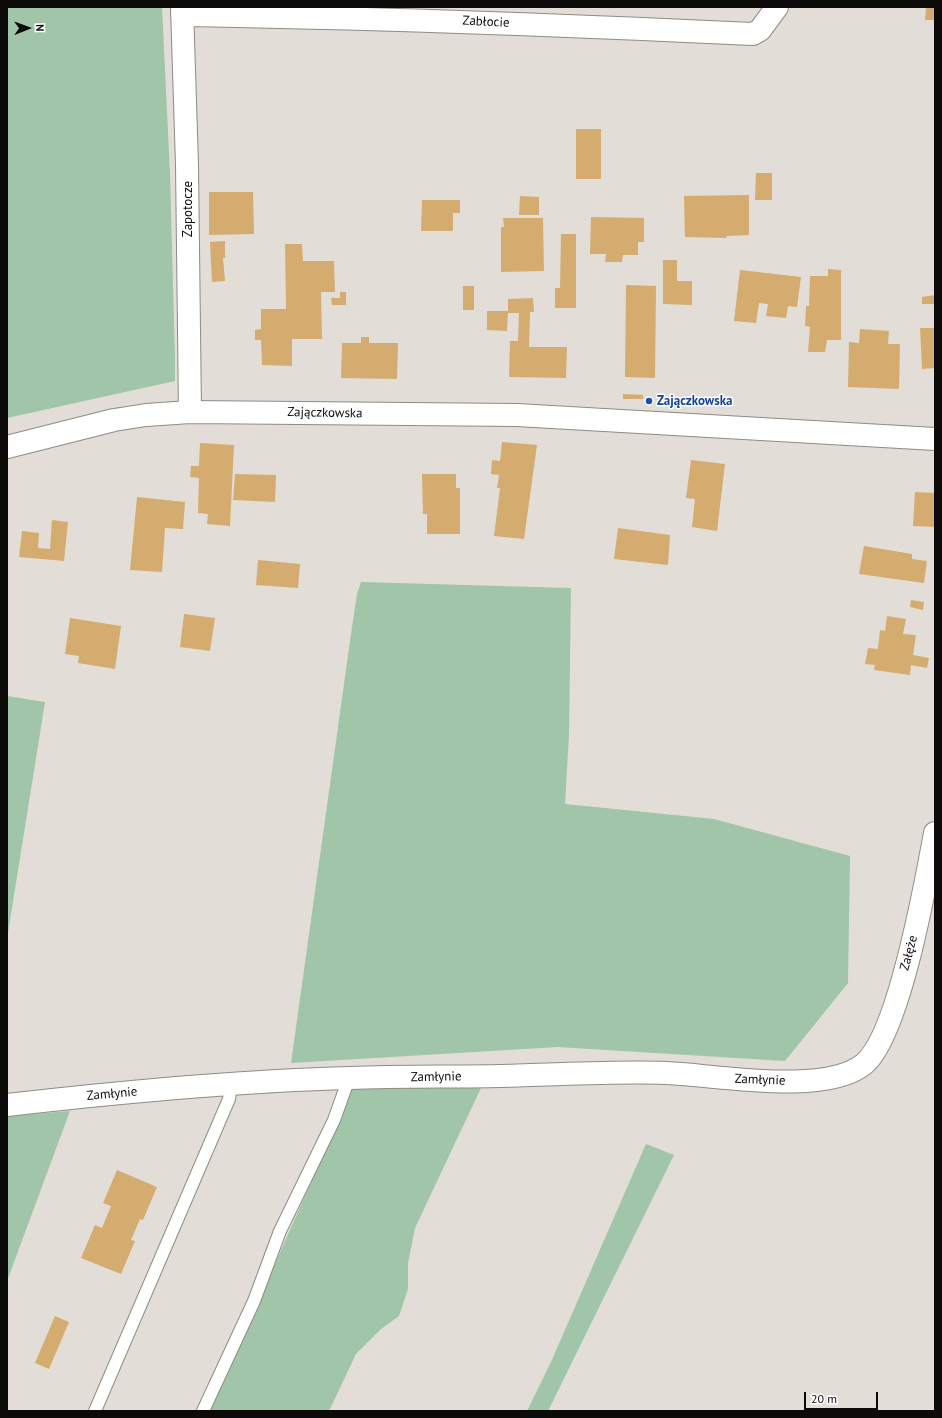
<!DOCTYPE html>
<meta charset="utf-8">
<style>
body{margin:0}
#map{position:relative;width:942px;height:1418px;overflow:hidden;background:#e2ddd6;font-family:"PT Sans",sans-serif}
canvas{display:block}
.frame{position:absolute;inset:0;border:8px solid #0d0b09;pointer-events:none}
.north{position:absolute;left:8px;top:8px;width:40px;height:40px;-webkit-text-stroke:3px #fff;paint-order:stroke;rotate:89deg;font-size:11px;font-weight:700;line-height:16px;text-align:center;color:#0d0b09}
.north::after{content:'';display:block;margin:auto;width:14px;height:18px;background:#0d0b09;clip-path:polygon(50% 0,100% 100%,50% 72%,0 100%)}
.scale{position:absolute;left:804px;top:1392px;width:74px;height:18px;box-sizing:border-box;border:2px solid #0d0b09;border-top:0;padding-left:5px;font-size:12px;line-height:14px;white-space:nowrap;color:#0d0b09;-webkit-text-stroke:3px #fff;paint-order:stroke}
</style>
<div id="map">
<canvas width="942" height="1418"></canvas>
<div class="frame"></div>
<div class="north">N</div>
<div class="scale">20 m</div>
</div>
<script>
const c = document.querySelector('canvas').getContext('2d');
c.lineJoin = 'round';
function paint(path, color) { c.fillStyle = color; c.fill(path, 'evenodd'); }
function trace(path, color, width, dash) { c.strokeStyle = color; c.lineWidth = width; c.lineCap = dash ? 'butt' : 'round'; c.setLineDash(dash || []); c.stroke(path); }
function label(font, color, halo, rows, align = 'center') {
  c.font = font + ' "PT Sans",sans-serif'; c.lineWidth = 3; c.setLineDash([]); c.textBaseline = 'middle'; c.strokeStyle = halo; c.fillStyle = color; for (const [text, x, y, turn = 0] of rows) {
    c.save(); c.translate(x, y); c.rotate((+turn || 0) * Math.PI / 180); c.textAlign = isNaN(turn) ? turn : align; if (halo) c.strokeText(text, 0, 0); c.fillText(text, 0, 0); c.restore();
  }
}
paint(new Path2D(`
 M 7,7 L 162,7 L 170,174 L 175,358 L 175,381 L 7,418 Z
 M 361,582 L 571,588 L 569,734 L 565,804 L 714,819 L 850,856 L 848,983 L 785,1061 L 558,1047 L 291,1063 L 351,634 L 357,594 Z
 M 7,696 L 45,702 L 7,939 Z
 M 354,1085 L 481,1088 L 415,1228 L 408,1263 L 408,1289 L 399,1316 L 381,1329 L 356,1354 L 329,1411 L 210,1411 Z
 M 70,1111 L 7,1281 L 7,1116 Z
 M 646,1144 L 674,1155 L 548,1411 L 527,1411 L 551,1362 Z`), '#a0c5a9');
paint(new Path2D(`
 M 926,7 L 935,8 L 935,20 L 925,20 Z
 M 576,129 L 601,129 L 601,179 L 576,179 Z
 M 756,173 L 772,173 L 772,200 L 755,200 Z
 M 209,192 L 253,192 L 254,234 L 209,235 Z
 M 749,195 L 749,235 L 727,236 L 726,238 L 685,237 L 684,196 Z
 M 520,196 L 539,197 L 539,215 L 519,215 Z
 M 422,200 L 460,200 L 460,213 L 453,213 L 453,231 L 421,231 Z
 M 591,217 L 644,218 L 644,242 L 638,242 L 638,255 L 623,255 L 622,262 L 605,262 L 606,254 L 590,254 Z
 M 503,218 L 543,218 L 544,271 L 501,272 L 501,227 L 504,227 Z
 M 561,234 L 576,234 L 576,308 L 555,308 L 555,288 L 560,288 Z
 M 225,241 L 225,258 L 223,258 L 225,281 L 212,282 L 210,242 Z
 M 285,244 L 302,244 L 303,261 L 334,261 L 335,292 L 321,292 L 322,339 L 292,339 L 292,366 L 262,365 L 261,340 L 255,340 L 255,330 L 261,329 L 261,309 L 286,309 Z
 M 663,260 L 677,260 L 677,281 L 692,281 L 692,305 L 663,304 Z
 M 828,269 L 841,270 L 841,340 L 827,340 L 825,352 L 808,352 L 810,327 L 805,326 L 806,306 L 809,306 L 810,276 L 828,276 Z
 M 740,270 L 801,277 L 797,307 L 788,306 L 786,318 L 766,316 L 768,304 L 759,303 L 756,323 L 734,321 Z
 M 626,285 L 656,286 L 655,378 L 625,377 Z
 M 463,286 L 474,286 L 474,310 L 463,310 Z
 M 340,292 L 346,292 L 346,305 L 332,305 L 331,298 L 340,298 Z
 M 935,295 L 935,304 L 922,304 L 922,297 Z
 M 533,298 L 534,312 L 530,312 L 529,347 L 567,347 L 566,378 L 509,377 L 510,341 L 518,341 L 519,313 L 508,313 L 508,299 Z
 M 487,311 L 508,311 L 507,331 L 487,330 Z
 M 920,328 L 935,328 L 935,368 L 922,369 Z
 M 860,329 L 889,331 L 888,344 L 900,344 L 899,389 L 848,387 L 849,342 L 859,343 Z
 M 361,337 L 369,337 L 369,343 L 398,343 L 397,379 L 341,378 L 342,343 L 361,343 Z
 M 623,394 L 643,395 L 643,399 L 623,399 Z
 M 502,442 L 537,445 L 524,539 L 494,536 L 500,488 L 497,488 L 499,475 L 491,474 L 492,460 L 500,461 Z
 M 200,443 L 234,445 L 230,526 L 207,524 L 208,514 L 198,513 L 199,478 L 190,477 L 191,466 L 199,466 Z
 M 691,460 L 725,464 L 717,531 L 692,527 L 695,499 L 686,498 Z
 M 235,474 L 276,475 L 275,502 L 233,500 Z
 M 422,474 L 456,474 L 456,488 L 460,488 L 460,534 L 427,534 L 427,514 L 423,514 Z
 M 915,492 L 935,493 L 935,527 L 913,526 Z
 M 137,497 L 185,502 L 183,529 L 165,528 L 162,572 L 130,570 Z
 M 52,520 L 68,522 L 64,561 L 19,557 L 22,531 L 39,533 L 38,548 L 50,549 Z
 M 618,528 L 670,535 L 668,565 L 614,559 Z
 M 864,546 L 912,554 L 912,559 L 927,561 L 924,583 L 859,574 Z
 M 258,560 L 300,564 L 298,588 L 256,585 Z
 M 911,600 L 924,602 L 923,610 L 910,607 Z
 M 184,614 L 215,618 L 210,651 L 180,647 Z
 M 887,616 L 906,619 L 903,634 L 916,635 L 913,655 L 929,658 L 927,668 L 911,665 L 910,675 L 874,670 L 875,665 L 865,664 L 868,648 L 878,649 L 880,630 L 885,631 Z
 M 70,618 L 121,626 L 115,669 L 78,663 L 79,656 L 65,654 Z
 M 117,1170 L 157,1187 L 143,1220 L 140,1219 L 131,1240 L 135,1241 L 121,1274 L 81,1258 L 95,1225 L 102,1228 L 111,1206 L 103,1203 Z
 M 55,1316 L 69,1322 L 49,1369 L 35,1363 Z`), '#d5ac70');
const service = new Path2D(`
 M 95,1411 L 229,1099 L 231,1084
 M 203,1411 L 254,1301 L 280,1231 L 334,1120 L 349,1078`);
const minor = new Path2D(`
 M 182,7 L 187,165 L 190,412
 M 182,15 C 373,18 563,25 753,34 L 760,30 L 777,7
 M 7,1105 C 121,1092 236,1081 350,1078 C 400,1076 451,1077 501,1076 C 556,1075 612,1071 667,1073 C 716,1075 825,1096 864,1064 C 899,1035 926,882 935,833`);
const secondary = new Path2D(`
 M 7,447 L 114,420 L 146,415 L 190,412 L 517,415 L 935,439`);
trace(service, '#8f8b85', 14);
trace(minor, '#8f8b85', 24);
trace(secondary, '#8f8b85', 24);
trace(service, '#fff', 12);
trace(minor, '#fff', 22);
trace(secondary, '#fff', 22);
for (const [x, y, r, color] of [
 [649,401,4,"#1a4fb4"]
]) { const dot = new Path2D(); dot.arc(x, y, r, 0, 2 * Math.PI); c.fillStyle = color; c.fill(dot); trace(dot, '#fff', 1.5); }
label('13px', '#0d0b09', '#fff', [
 ["Zabłocie",486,22,3],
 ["Zapotocze",188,209,-90],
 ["Zajączkowska",325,413,1],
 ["Załęże",909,953,-75],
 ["Zamłynie",436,1077,-1],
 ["Zamłynie",760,1080,2],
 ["Zamłynie",112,1094,-5]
]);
label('bold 13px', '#164399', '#fff', [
 ["Zajączkowska",657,401]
], 'left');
</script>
